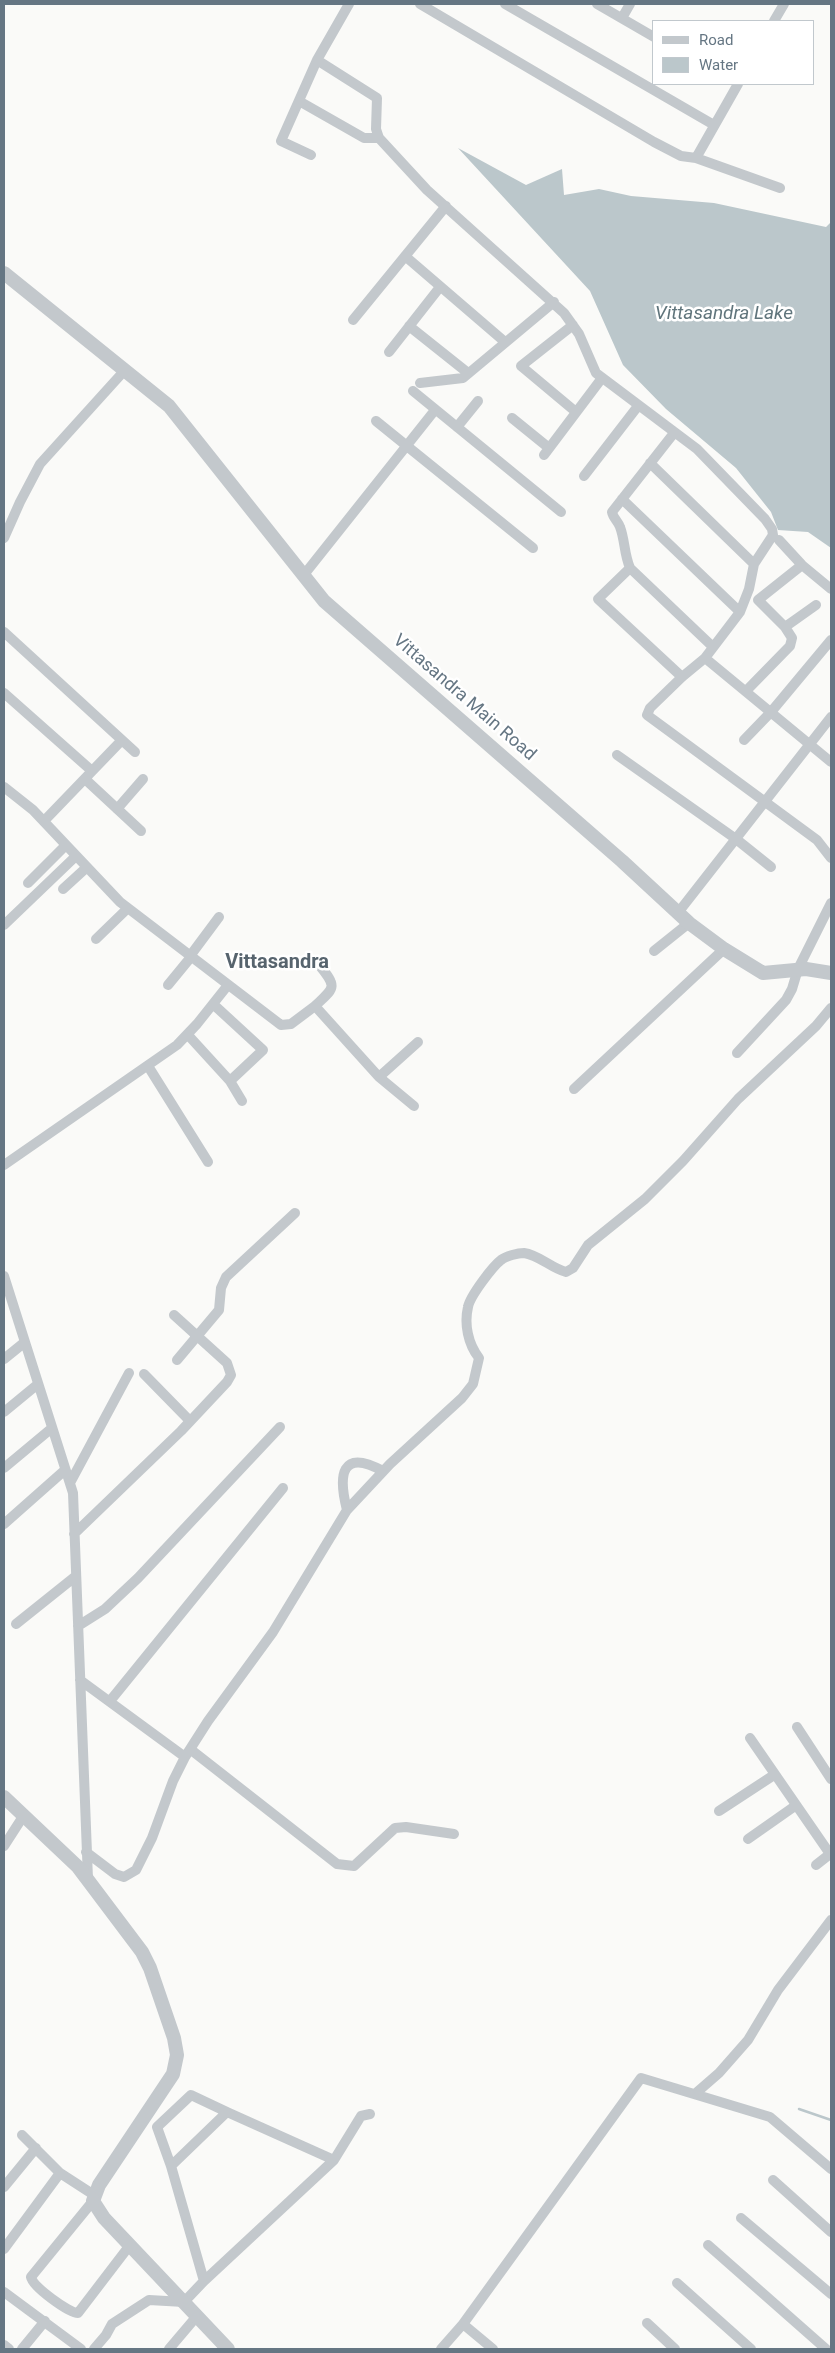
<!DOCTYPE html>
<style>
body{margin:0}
#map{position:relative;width:835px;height:2353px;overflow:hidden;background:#fafaf8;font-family:Roboto,sans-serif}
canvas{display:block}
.frame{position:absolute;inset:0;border:5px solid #657683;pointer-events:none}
.legend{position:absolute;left:652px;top:20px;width:162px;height:65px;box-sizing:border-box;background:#fff;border:1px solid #c1c8cd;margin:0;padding:6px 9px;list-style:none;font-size:15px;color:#657683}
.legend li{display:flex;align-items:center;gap:10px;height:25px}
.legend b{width:25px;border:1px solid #c1c8cd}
</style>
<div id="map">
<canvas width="835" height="2353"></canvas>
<div class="frame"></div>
<ul class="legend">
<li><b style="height:6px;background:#c3c8cc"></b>Road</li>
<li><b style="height:14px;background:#bbc7cb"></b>Water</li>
</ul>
</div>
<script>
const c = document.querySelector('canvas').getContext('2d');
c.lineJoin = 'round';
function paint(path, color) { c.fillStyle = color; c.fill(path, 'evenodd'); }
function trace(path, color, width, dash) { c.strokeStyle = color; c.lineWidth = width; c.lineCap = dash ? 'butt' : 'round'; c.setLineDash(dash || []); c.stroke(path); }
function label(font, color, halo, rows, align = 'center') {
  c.font = font + ' Roboto,sans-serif'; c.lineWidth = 5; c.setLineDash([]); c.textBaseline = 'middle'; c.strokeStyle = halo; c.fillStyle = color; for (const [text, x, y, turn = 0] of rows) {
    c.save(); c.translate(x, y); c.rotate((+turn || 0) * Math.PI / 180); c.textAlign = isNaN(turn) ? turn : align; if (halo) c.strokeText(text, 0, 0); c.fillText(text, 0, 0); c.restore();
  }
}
paint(new Path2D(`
 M 458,148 L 526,185 L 562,169 L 564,195 L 599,189 L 631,196 L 714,203 L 826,227 L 831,222 L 831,548 L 808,532 L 778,530 L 771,512 L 736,468 L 666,409 L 623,365 L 590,291 Z`), '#bbc7cb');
trace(new Path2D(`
 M 799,2109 L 831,2120`), '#bbc7cb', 2.5);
trace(new Path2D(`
 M 420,4 L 654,142 L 681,156 L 696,158 L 738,84
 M 505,4 L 714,125
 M 597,4 L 654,37
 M 622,18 L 630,4
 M 774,21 L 784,4
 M 317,60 L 377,98 L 376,129 L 379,138 L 427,190 L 564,313 L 579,334 L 596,373 L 697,449 L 765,519 L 772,529 L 773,535 L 754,564 L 749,589 L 740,612 L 705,658 L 682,677 L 650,708 L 647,715 L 817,840 L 831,858
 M 299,101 L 364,138 L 379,138
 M 311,155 L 281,141 L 317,60 L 349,4
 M 696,158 L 780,188
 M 405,256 L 505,342
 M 353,320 L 446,206
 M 573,325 L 521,366 L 576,412
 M 409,326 L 468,373
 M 389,352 L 440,287
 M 420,383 L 463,378 L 554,302
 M 413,391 L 561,512
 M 512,418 L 549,448
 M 376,421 L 533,548
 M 457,427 L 478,401
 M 674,433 L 612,512 C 613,518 618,521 620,527 C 625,540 624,554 630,568 L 713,647
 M 544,455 L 602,378
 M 650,463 L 754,564
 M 584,476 L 638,406
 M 622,499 L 740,612
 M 4,538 L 20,502 L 40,464 L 125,370
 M 779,540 L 802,565 L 831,589
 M 630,568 L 598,599 L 682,677
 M 303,576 L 435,410
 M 785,627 L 816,605
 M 4,632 L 135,752
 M 705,658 L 831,762
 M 746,691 L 790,646 L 792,638 L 785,627 L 758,600 L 802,565
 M 4,693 L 92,771
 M 744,740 L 771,712 L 831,640
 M 617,755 L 736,839 L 771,867
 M 85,779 L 141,831
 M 4,787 L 33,810 L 120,902 L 281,1025 L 291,1024 L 315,1006 L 379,1077 L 414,1106
 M 117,809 L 143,779
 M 44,821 L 122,740
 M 28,883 L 66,845
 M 63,889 L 86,868
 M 677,914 L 831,717
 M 4,925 L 76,856
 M 96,939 L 128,908
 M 654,951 L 689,923
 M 190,956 L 219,917
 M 168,985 L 191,957
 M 213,1004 L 263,1050 L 230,1081
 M 315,1006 C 334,988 338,988 320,966
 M 188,1035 L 230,1081 L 242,1101
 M 737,1053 L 786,1000 L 792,989 L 798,969 L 831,903
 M 148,1066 L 208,1162
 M 379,1077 L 418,1042
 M 574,1089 L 724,949
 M 4,1165 L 177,1045 L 197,1024 L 228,985
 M 4,1276 L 73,1493 L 88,1879
 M 4,1359 L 25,1342
 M 177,1360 L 219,1310 L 221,1288 L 226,1277 L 295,1213
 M 144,1374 L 190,1421
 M 4,1412 L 38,1384
 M 4,1468 L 52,1428
 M 70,1483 L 129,1373
 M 347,1510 C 338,1475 341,1448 383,1471
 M 4,1524 L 65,1470
 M 74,1534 L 181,1431 L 227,1382 L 231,1375 L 227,1363 L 174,1315
 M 16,1624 L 76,1576
 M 78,1626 L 105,1609 L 138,1578 L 280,1427
 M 80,1680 L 185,1757
 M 110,1701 L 283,1488
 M 797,1727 L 831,1779
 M 750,1738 L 830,1854 L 816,1865
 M 190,1749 L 337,1864 L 354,1866 L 395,1828 L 406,1827 L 454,1834
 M 719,1811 L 774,1775
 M 748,1839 L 795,1806
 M 4,1846 L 24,1815
 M 86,1852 L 115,1874 L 124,1877 L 136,1870 L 152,1838 L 173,1781 L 185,1757 L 208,1721 L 273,1632 L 347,1510 L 390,1464 L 462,1398 L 473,1384 L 479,1358 C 468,1344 464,1324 468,1307 C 470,1296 493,1266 501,1260 C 506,1256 518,1253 524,1253 C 539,1255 551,1268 566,1272 L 573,1268 L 588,1245 L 645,1199 L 683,1161 L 738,1099 L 816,1026 L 831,1008
 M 696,2093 L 719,2073 L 748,2040 L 778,1990 L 831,1920
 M 22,2135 L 60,2173 L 94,2195
 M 171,2166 L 157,2127 L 191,2095 L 227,2112
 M 773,2180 L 831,2232
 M 4,2187 L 36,2148
 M 93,2201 L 31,2277 C 33,2287 69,2313 78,2313 L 130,2245
 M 741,2218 L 831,2294
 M 708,2245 L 826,2349
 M 4,2249 L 60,2173
 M 204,2281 L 171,2166 L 227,2112 L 334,2160
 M 677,2283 L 751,2349
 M 4,2292 L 81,2349
 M 647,2323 L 675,2349
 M 463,2324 L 493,2349
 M 4,2345 L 9,2349
 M 22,2349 L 45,2321
 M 94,2349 L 106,2335 L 112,2324 L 149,2300 L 184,2302 L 204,2281 L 334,2160 L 361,2116 L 370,2114
 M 169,2349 L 197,2316
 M 441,2349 L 463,2324 L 641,2078 L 770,2117 L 831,2169`), '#c3c8cc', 10);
trace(new Path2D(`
 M 4,273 L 169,406 L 324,601 L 622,861 L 689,923 L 724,949 L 763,973 L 806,969 L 831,973
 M 4,1797 L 78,1867 L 142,1952 L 150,1968 L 174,2038 L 177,2055 L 173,2074 L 99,2185 L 93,2201 L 104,2218 L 228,2349`), '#c3c8cc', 14);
label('18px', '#657683', '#fff', [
 ["Vittasandra Main Road",464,698,41]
]);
label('italic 19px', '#60757c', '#fff', [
 ["Vittasandra Lake",724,314]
]);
label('bold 20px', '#57646e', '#fff', [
 ["Vittasandra",277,963]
]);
</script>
